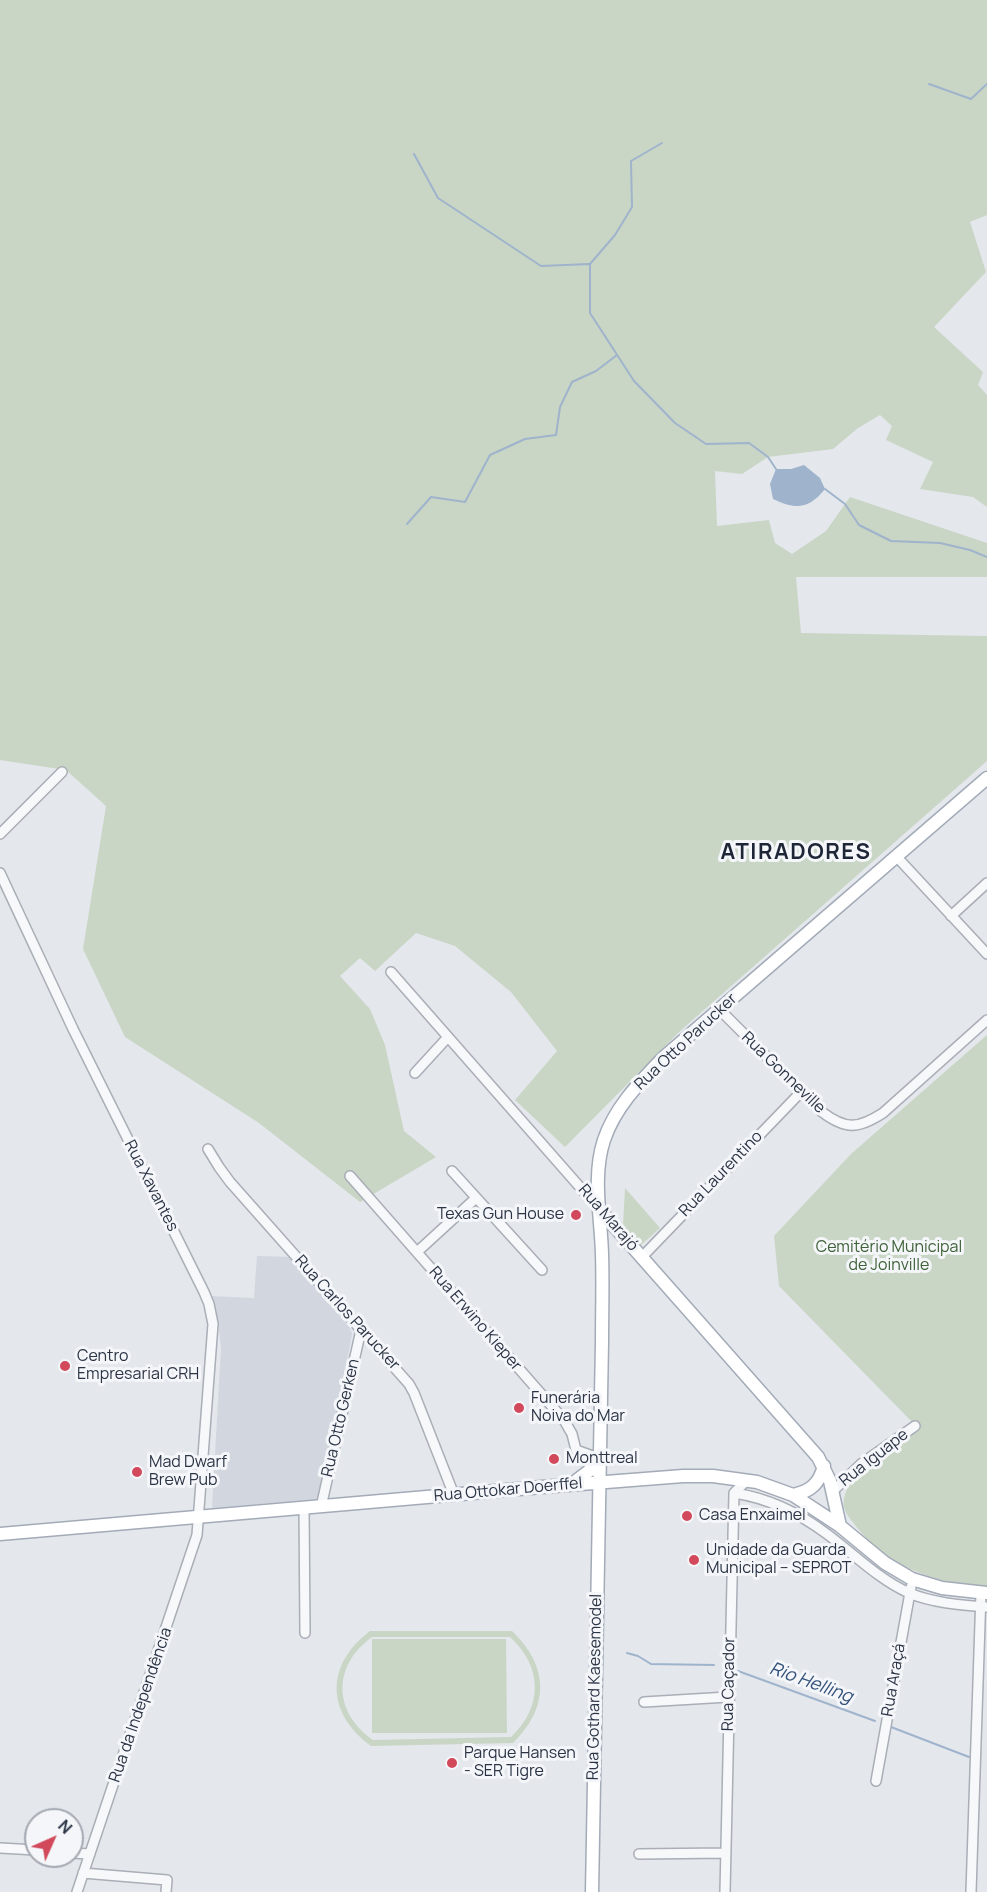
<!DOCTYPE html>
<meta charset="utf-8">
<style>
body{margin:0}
#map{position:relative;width:987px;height:1892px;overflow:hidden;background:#e4e7ec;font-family:Manrope,sans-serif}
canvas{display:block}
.north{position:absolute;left:24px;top:1808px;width:60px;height:60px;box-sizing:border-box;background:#f4f6f9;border:2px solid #a4a8b1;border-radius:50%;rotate:45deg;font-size:16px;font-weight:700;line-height:24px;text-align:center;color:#2b3445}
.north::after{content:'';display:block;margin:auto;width:21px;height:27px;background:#d1495b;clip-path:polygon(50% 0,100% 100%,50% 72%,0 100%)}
</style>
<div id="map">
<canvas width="987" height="1892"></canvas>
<div class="north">N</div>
</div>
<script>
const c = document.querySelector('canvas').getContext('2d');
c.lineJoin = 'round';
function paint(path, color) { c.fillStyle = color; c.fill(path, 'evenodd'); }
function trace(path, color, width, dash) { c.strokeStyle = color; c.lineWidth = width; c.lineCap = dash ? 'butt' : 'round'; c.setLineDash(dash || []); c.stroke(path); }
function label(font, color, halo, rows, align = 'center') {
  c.font = font + ' Manrope,sans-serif'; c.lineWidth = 6; c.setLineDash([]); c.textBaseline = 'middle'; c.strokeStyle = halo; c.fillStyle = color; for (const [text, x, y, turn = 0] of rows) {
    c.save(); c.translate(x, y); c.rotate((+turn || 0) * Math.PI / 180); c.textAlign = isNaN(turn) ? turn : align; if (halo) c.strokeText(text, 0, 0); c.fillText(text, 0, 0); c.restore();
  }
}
paint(new Path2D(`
 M 257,1256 L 290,1257 L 350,1328 L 352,1334 L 322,1493 L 319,1497 L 316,1499 L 214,1508 L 212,1507 L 221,1348 L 218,1321 L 211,1296 L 254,1298 Z`), '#d2d6de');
paint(new Path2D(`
 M 0,0 L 987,0 L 987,215 L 970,222 L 986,272 L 934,327 L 983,372 L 978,385 L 987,395 L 987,507 L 973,497 L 920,489 L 933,462 L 886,440 L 892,426 L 880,415 L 858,428 L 833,449 L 768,457 L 742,474 L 715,471 L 717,526 L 769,520 L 775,543 L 792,554 L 826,531 L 850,497 L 987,543 L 987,577 L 796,577 L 801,633 L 987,636 L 987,761 L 679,1032 L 565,1147 L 515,1100 L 557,1051 L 511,992 L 455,946 L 416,933 L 375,971 L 360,958 L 340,976 L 370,1009 L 385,1045 L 404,1131 L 436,1157 L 360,1202 L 259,1123 L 125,1037 L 83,949 L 106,806 L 66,770 L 0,760 Z
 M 987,1035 L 987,1588 C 939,1583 891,1569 859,1530 C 845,1512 838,1507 849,1485 L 845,1479 L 915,1425 L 779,1286 L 774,1236 L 851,1154 Z
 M 625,1188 L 660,1228 L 640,1246 L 623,1226 Z
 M 370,1631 L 512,1631 C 549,1666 550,1707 513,1743 L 371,1746 C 326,1713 325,1665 370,1631 ZM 372,1637 L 510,1637 C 543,1667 543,1707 511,1737 L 373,1740 C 333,1712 332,1666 372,1637 Z
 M 372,1639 L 506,1639 L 507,1733 L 372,1733 Z`), '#c9d6c5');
paint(new Path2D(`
 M 804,465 L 820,478 L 825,489 C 809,509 796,510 773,499 L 770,484 L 776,469 L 791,469 Z`), '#9fb4cc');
trace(new Path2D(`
 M 929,84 L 971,99 L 987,84
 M 662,143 L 631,161 L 632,207 L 615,235 L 590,264 L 590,313 L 634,381 L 675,423 L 706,444 L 749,443 L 768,457 L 776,469
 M 414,154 L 438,198 L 541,266 L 589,264
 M 825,489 L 845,504 L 859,525 L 891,541 L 940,543 L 970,550 L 987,557
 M 407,524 L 431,497 L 465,502 L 490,455 L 525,439 L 556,435 L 560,407 L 572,382 L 596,371 L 617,355
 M 627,1653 L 638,1656 L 651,1664 L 714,1665
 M 738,1671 L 875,1721
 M 891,1727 L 969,1757`), '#9fb4cc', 2);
const minor = new Path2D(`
 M 0,834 L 62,772
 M 896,856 L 987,954
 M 0,873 L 73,1029 L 204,1292 L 209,1304 L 213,1324 L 197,1535 L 77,1892
 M 951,916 L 987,883
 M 391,972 L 600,1210
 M 719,1009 L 822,1112 C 846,1130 858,1129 883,1113 L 987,1020
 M 415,1073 L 448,1037
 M 208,1149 L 219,1167 L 230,1182 L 409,1384 L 414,1393 L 454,1495
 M 452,1171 L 542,1270
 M 350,1176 L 564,1420 L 572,1434 L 576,1450 L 598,1458
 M 417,1252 L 476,1198
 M 642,1257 L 801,1092
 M 833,1491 L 861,1464 L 915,1426
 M 734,1493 C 768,1498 799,1513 827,1534 C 854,1554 878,1579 909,1593 C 933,1603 961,1605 986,1607
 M 321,1507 L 361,1330
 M 304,1508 L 305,1633
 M 644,1702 L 728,1697
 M 876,1781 L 911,1587
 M 0,1848 L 36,1850
 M 72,1853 L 90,1854
 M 639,1854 L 725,1853
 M 83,1873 L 167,1880 L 166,1892
 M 725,1892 L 734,1493 L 747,1480
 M 971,1892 L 981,1593`);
const major = new Path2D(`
 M 600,1210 L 818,1457 L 830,1481 L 840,1526
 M 572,1484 L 589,1471 L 598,1458
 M 793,1495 C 811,1491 819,1484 824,1466
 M 0,1534 L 542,1487 L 683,1476 L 713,1476 L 757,1482 L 793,1495 L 840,1526 L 885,1563 L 912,1579 L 942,1588 L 987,1593
 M 592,1892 L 602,1342 C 602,1313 603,1283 602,1254 C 601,1217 592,1176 604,1140 C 615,1107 640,1082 663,1058 L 987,778`);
trace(minor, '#a9aeb7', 12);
trace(major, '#a3abb8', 15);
trace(minor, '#f7f8fa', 9);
trace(major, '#fff', 12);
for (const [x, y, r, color] of [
 [576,1215,6,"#d1495b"],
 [65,1366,6,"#d1495b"],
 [519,1408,6,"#d1495b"],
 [554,1459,6,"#d1495b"],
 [137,1472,6,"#d1495b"],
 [687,1516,6,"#d1495b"],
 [694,1560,6,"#d1495b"],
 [452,1763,6,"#d1495b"]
]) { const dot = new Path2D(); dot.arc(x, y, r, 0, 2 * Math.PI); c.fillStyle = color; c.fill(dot); trace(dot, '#f4f6f9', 2); }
label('16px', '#2b3445', '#f4f6f9', [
 ["Rua Otto Parucker",686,1042,-43],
 ["Rua Gonneville",783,1073,44],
 ["Rua Laurentino",721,1174,-46],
 ["Rua Xavantes",151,1186,63],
 ["Rua Marajó",608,1218,49],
 ["Rua Carlos Parucker",347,1313,48],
 ["Rua Erwino Kieper",475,1319,49],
 ["Rua Otto Gerken",341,1418,-77],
 ["Rua Iguape",874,1458,-38],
 ["Rua Ottokar Doerffel",508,1490,-5],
 ["Rua Araçá",894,1680,-80],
 ["Rua Caçador",729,1684,-89],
 ["Rua Gothard Kaesemodel",595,1687,-89],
 ["Rua da Independência",141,1705,-71]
]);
label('16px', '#2b3445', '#f4f6f9', [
 ["Texas Gun House",564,1215,"right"],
 ["Centro",77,1357],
 ["Empresarial CRH",77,1375],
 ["Funerária",531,1399],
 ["Noiva do Mar",531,1417],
 ["Monttreal",566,1459],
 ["Mad Dwarf",149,1463],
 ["Brew Pub",149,1481],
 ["Casa Enxaimel",699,1516],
 ["Unidade da Guarda",706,1551],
 ["Municipal – SEPROT",706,1569],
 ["Parque Hansen",464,1754],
 ["- SER Tigre",464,1772]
], 'left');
label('16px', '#3f6138', '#f4f6f9', [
 ["Cemitério Municipal",889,1248],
 ["de Joinville",889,1266]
]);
label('italic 18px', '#34527a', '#f4f6f9', [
 ["Rio Helling",811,1683,20]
]);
c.letterSpacing = '1.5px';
label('bold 22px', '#1d2536', '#f4f6f9', [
 ["ATIRADORES",796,853]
]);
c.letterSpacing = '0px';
</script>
